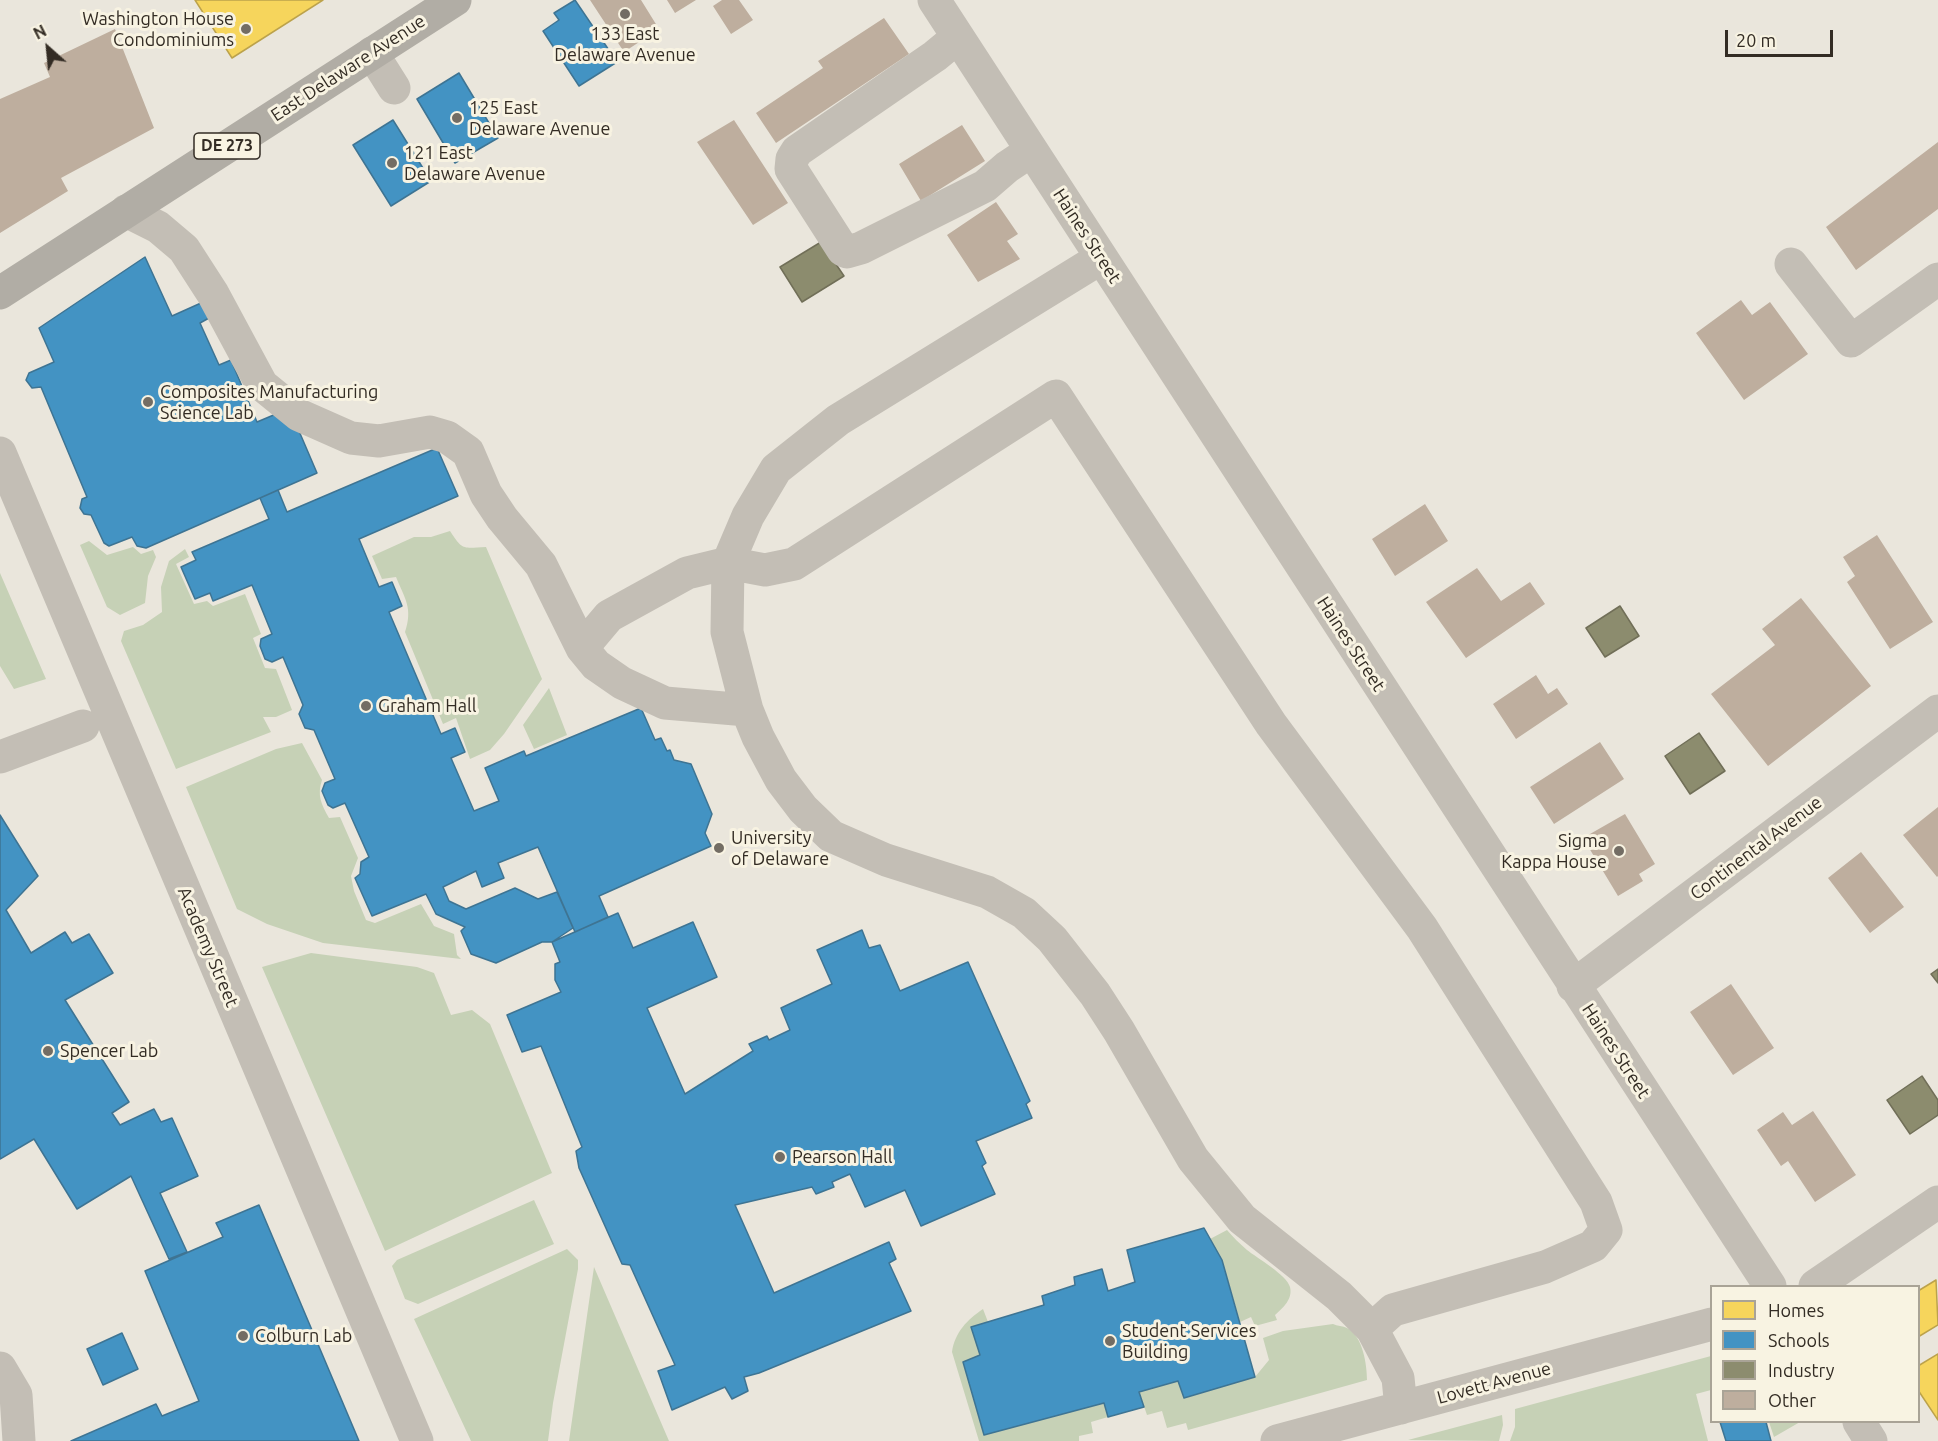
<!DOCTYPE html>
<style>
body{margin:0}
#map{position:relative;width:1938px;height:1441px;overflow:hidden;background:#eae6dc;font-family:Ubuntu,sans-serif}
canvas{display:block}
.legend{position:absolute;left:1710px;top:1285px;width:210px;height:138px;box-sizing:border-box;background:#f8f3e2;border:2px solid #a9a396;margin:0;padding:8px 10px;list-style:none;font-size:18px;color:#332c24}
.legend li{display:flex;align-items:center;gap:12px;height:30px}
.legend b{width:30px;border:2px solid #a9a396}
.north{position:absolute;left:18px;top:18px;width:60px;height:60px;-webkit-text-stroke:4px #f8f3e2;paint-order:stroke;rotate:333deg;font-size:16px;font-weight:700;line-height:24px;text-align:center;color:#332c24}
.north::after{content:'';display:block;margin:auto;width:21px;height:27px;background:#332c24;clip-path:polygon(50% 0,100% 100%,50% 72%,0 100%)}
.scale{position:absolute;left:1725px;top:30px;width:108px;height:27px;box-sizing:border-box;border:3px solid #332c24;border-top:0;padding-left:8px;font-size:18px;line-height:21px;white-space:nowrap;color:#332c24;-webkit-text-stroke:4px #f8f3e2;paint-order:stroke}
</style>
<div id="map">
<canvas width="1938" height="1441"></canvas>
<ul class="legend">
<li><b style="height:16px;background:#f6d55c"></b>Homes</li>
<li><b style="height:16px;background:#4393c3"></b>Schools</li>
<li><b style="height:16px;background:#8c8c6e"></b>Industry</li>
<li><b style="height:16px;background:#beae9e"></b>Other</li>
</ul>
<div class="north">N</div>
<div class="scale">20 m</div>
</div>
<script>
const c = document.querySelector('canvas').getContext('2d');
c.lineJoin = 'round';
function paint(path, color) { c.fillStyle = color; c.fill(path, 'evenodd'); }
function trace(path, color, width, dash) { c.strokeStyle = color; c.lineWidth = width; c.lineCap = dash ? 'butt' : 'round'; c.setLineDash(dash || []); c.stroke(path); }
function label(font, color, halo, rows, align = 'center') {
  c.font = font + ' Ubuntu,sans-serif'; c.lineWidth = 6; c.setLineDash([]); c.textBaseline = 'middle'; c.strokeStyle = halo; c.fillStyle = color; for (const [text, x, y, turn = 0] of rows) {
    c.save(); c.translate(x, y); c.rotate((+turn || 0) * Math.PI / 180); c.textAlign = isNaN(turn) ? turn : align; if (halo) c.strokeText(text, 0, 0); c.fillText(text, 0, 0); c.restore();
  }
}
paint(new Path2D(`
 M 450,531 C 463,551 463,548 486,547 L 542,679 L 504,734 L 490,750 L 470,759 L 456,718 L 443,724 L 405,632 C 413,608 405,599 396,577 L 382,579 L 372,556 L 414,537 L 431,537 Z
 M 89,541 L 107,555 L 133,547 L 141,554 L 153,550 L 156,557 L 148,576 L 145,603 L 120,615 L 107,607 L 80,545 Z
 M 185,549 L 189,557 L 176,564 L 194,604 L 207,601 L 213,606 L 245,594 L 261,634 L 253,638 L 265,668 L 276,669 L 292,710 L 276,717 L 263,717 L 271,732 L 176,769 L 121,641 L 124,631 L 143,625 L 162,612 L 161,587 L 169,561 Z
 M 0,573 L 46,679 L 14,689 L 0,666 Z
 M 549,688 L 567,735 L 534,749 L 523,725 Z
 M 302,743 L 322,780 C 317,795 321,804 329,818 L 340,817 L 358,858 L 351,876 L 354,891 L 366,920 L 375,923 L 421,904 L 434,926 L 454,934 L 457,955 L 461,959 L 323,943 L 267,924 L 237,909 L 186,787 L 276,749 Z
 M 311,953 L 417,967 L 434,973 L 451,1015 L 472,1010 L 490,1024 L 552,1173 L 385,1251 L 262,967 Z
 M 534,1200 L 554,1244 L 418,1304 L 405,1299 L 392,1266 L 397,1260 Z
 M 1227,1230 C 1233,1237 1240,1244 1247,1250 C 1257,1258 1287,1275 1290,1287 C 1293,1299 1283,1308 1275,1315 L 1277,1320 L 1255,1326 L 1251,1317 L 1240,1322 L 1222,1260 L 1210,1239 Z
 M 567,1249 L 578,1260 L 578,1269 L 553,1403 L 548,1441 L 471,1441 L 414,1319 Z
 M 594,1267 L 669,1441 L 569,1441 Z
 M 983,1309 L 988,1322 L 972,1327 L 980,1355 L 963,1362 L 984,1435 L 1104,1403 L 1108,1417 L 1091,1422 L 1093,1433 L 1079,1436 L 1079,1441 L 979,1441 L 952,1352 C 955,1332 967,1320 983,1309 Z
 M 1333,1324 C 1337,1326 1343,1326 1347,1328 C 1363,1336 1367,1365 1367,1380 L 1188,1430 L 1186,1423 L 1167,1428 L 1162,1411 L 1147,1415 L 1139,1392 L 1178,1381 L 1184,1398 L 1255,1377 L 1269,1360 L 1263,1338 L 1283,1331 Z
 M 1711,1356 L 1711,1390 L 1696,1394 L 1708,1441 L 1510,1441 L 1515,1427 L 1515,1409 Z
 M 1502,1415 L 1503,1425 L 1499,1441 L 1408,1440 Z
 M 1769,1422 L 1800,1422 L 1774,1437 Z`), '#c6d1b6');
const homes = new Path2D(`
 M 195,0 L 323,0 L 232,58 Z
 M 1936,1280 L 1938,1325 L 1918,1337 L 1918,1291 Z
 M 1938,1354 L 1938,1420 L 1918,1390 L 1918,1366 Z`);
paint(homes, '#f6d55c');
trace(homes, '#bca24b', 1.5);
const schools = new Path2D(`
 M 575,0 L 617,62 L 579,86 L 543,31 L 559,20 L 554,13 Z
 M 459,73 L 498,138 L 455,163 L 417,99 Z
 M 393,120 L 431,181 L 391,206 L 353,145 Z
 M 145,257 L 172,316 L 201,303 L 209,318 L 200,323 L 219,365 L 231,360 L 257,422 L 276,414 L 299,431 L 317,473 L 146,548 L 137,546 L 132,537 L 109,546 L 104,543 L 91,515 L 84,514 L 80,508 L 82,499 L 87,497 L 41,387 L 32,388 L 26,380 L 29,373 L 54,362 L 39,328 Z
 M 437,448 L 458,496 L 359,539 L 379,587 L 392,582 L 402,606 L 389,612 L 441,734 L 455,728 L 465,752 L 451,758 L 474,811 L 499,801 L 485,768 L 524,751 L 526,756 L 641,708 L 655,740 L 661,738 L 667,751 L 670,750 L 674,760 L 691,764 L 712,814 L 705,833 L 711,846 L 599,896 L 608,917 L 575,932 L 538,847 L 498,863 L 504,878 L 482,887 L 476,871 L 443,887 L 449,901 L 466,909 L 515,888 L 538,899 L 557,892 L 573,928 L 552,942 L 542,942 L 496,963 L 471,954 L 461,931 L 465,927 L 436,914 L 426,894 L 372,916 L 355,878 L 360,874 L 361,862 L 369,857 L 345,803 L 333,808 L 328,805 L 322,791 L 325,783 L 335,779 L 314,730 L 305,728 L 299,714 L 303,705 L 283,657 L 272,662 L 265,659 L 260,646 L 261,639 L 272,634 L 252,585 L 213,601 L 210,593 L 195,599 L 181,567 L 196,560 L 192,552 L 269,519 L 260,498 L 278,490 L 287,512 Z
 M 0,815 L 38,876 L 6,910 L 31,953 L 65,932 L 72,943 L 89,934 L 113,973 L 65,1000 L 129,1102 L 112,1113 L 120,1125 L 154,1109 L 161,1122 L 172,1118 L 198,1176 L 160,1193 L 187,1252 L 169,1259 L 131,1176 L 77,1209 L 34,1139 L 0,1159 Z
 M 618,913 L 633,948 L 693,922 L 717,977 L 647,1008 L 685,1094 L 753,1051 L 749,1044 L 767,1036 L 769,1040 L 790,1030 L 781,1008 L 832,984 L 817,950 L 862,930 L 869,948 L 880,945 L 900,991 L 968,962 L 1030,1101 L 1026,1104 L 1032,1118 L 976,1141 L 986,1163 L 982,1166 L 995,1194 L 921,1226 L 905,1190 L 865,1207 L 850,1174 L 832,1182 L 834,1187 L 816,1194 L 812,1187 L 735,1205 L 774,1293 L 889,1242 L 896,1259 L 889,1263 L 911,1311 L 759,1373 L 744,1377 L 748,1391 L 732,1399 L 725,1387 L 672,1410 L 658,1371 L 675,1365 L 630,1265 L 622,1264 L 579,1168 L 576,1151 L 582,1147 L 541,1046 L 522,1052 L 507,1015 L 561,992 L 555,980 L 555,964 L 560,962 L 552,942 Z
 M 259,1205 L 359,1441 L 71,1441 L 156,1404 L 162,1416 L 199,1401 L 145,1271 L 223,1237 L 216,1223 Z
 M 1204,1228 L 1222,1260 L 1255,1377 L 1184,1398 L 1178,1381 L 1139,1392 L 1144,1407 L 1108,1417 L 1104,1403 L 984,1435 L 963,1362 L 980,1355 L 971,1327 L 1044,1305 L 1042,1296 L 1075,1285 L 1074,1277 L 1102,1269 L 1108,1291 L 1135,1282 L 1127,1250 Z
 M 122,1333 L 138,1369 L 103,1385 L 87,1349 Z
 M 1720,1422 L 1766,1422 L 1771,1441 L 1726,1441 Z`);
paint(schools, '#4393c3');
trace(schools, '#3e7493', 1.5);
const industry = new Path2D(`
 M 821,242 L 844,276 L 802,302 L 780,267 Z
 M 1620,606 L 1639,636 L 1605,657 L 1586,628 Z
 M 1699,733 L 1725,771 L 1690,794 L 1665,756 Z
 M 1938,969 L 1938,983 L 1931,974 Z
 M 1922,1076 L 1938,1100 L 1938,1115 L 1910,1134 L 1887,1100 Z`);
paint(industry, '#8c8c6e');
trace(industry, '#716f58', 1.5);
paint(new Path2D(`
 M 590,0 L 641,0 L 659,29 L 624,52 Z
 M 667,0 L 696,0 L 675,13 Z
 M 722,0 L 739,0 L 753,20 L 731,34 L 713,6 Z
 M 884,18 L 909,54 L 776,143 L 756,113 L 823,68 L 818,61 Z
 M 115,29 L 154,128 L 61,178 L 68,191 L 0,233 L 0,99 L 50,77 L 44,63 Z
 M 734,120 L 788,203 L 753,225 L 697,142 Z
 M 962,125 L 985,161 L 921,201 L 899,164 Z
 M 1938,142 L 1938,209 L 1856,270 L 1826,227 Z
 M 996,202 L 1018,234 L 1007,241 L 1020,259 L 978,282 L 947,235 Z
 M 1741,300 L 1752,315 L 1770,302 L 1808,354 L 1744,400 L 1696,333 Z
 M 1425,504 L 1448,541 L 1395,576 L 1372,539 Z
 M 1877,535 L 1933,622 L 1890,649 L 1847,582 L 1855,576 L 1843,557 Z
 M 1477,568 L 1501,601 L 1530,582 L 1545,604 L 1466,658 L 1426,602 Z
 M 1801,598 L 1871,686 L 1768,766 L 1711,694 L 1775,645 L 1762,629 Z
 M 1536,675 L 1548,694 L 1557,688 L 1568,704 L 1516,739 L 1493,704 Z
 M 1600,742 L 1624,779 L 1554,824 L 1530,787 Z
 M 1938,807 L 1938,876 L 1937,877 L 1903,835 Z
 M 1625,814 L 1655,864 L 1639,874 L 1643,881 L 1618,896 L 1583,838 Z
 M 1861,852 L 1904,907 L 1870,933 L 1828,878 Z
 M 1731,984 L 1774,1048 L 1733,1075 L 1690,1012 Z
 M 1813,1111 L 1856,1175 L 1815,1202 L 1788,1161 L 1781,1166 L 1757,1130 L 1783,1112 L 1792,1125 Z`), '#beae9e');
trace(new Path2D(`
 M 934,0 L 1770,1286
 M 958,37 L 935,56 L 797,151 L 792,159 L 791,169 L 843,250 L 847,252 L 861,248 L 985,186 L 1007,167 L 1031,151
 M 372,53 L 394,88
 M 126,211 L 158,227 L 184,249 L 213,294 L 262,385 L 299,415 L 351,438 L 379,441 L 430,432 L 447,437 L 468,452 L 486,494 L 502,518 L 541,565 L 582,648 L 596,665 L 622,683 L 665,703 L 747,710
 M 1101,258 L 838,420 L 776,469 L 748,516 L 728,563 L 727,632 L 747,710 L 758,737 L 781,780 L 803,809 L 831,836 L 886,860 L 987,892 L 1024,913 L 1052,939 L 1095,994 L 1119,1031 L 1193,1159 L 1242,1219 L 1339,1296 L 1372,1329 L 1398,1378 L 1401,1408
 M 1791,264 L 1851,341 L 1938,279
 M 0,453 L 417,1441
 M 582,648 L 609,616 L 687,573 L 728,563 L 765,570 L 794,564 L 1056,396 L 1271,724 L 1422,928 L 1596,1202 L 1606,1230 L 1593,1246 L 1545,1267 L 1393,1310 L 1372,1329
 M 0,757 L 83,726
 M 1573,986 L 1938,711
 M 1815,1286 L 1938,1202
 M 0,1368 L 16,1395 L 19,1441
 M 1859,1422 L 1871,1441
 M 1277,1441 L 1712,1324`), '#c3beb5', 33);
trace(new Path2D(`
 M 0,293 L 455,0`), '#b1ada5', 33);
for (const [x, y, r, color] of [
 [625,14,6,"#736d64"],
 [246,29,6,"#736d64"],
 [457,118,6,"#736d64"],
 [392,163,6,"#736d64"],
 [148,402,6,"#736d64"],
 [366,706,6,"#736d64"],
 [719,848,6,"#736d64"],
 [1619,851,6,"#736d64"],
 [48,1051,6,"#736d64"],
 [780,1157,6,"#736d64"],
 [243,1336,6,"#736d64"],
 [1110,1341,6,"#736d64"]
]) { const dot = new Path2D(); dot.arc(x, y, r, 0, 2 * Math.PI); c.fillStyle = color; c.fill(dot); trace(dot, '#f8f3e2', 2); }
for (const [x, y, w] of [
 [227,146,66]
]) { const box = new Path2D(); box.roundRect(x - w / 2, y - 13, w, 26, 4.5); c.fillStyle = '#f8f3e2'; c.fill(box); trace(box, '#332c24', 1.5); }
label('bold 16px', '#332c24', null, [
 ["DE 273",227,146]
]);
label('18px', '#332c24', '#f8f3e2', [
 ["Washington House",234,19,"right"],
 ["Condominiums",234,40,"right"],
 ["133 East",625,34,"center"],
 ["Delaware Avenue",625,55,"center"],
 ["125 East",469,108],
 ["Delaware Avenue",469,129],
 ["121 East",404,153],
 ["Delaware Avenue",404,174],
 ["Composites Manufacturing",160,392],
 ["Science Lab",160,413],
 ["Graham Hall",378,706],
 ["University",731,838],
 ["of Delaware",731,859],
 ["Sigma",1607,841,"right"],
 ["Kappa House",1607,862,"right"],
 ["Spencer Lab",60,1051],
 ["Pearson Hall",792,1157],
 ["Student Services",1122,1331],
 ["Building",1122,1352],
 ["Colburn Lab",255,1336]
], 'left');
label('18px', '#332c24', '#f8f3e2', [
 ["East Delaware Avenue",348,68,-33],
 ["Haines Street",1087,236,57],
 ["Haines Street",1351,644,57],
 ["Continental Avenue",1756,848,-37],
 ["Academy Street",208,947,67],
 ["Haines Street",1616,1051,57],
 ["Lovett Avenue",1494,1383,-15]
]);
</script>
